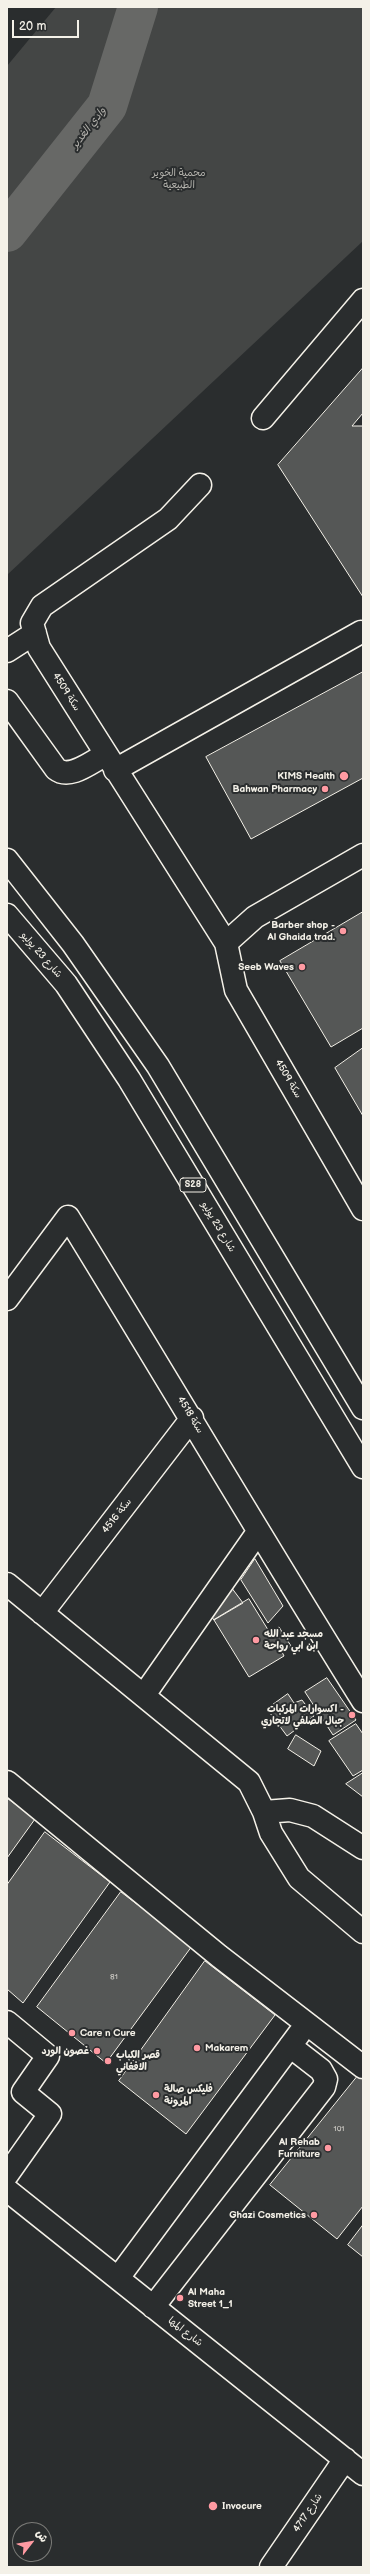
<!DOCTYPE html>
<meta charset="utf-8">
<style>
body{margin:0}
#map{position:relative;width:370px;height:2574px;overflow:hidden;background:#2a2d2e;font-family:"Balsamiq Sans","Playpen Sans Arabic",sans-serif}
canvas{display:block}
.frame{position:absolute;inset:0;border:8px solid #f4f1e8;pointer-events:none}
.north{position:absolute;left:12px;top:2522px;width:40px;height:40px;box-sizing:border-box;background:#2a2d2e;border:1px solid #7b7b78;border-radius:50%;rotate:59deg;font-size:11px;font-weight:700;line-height:16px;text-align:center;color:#f4f1e8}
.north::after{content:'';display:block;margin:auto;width:14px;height:18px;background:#ff9aa2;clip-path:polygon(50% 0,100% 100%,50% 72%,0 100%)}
.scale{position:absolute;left:12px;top:20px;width:67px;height:18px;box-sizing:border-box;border:2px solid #f4f1e8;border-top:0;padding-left:5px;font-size:12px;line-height:14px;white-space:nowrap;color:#f4f1e8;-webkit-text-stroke:3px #2a2d2e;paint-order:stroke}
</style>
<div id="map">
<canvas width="370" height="2574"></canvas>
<div class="frame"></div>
<div class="north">ش</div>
<div class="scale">20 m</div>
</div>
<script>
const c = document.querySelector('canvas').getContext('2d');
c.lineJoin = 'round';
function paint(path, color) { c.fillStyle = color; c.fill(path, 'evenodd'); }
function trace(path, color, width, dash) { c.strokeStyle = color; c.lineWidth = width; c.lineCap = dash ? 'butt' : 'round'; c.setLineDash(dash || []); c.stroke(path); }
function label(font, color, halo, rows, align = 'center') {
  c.font = font + ' "Balsamiq Sans","Playpen Sans Arabic",sans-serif'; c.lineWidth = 4; c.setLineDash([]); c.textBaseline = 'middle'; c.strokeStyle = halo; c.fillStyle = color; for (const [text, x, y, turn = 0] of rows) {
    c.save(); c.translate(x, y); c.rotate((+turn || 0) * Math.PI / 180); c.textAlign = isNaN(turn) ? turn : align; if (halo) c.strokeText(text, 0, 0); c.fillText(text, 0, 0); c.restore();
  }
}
paint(new Path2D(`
 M 56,7 L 363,7 L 363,241 L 7,575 L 7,66 Z`), '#444645');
trace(new Path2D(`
 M 7,232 L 107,106 L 138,7`), '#676866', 40);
const building = new Path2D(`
 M 363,368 L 363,413 L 352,426 L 363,426 L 363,597 L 278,465 Z
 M 363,672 L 363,778 L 251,839 L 206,757 Z
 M 363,912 L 363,1028 L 331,1047 L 280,961 Z
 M 363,1048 L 363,1116 L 335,1068 Z
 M 255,1559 L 283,1606 L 268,1623 L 241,1580 Z
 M 231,1587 L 243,1603 L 214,1620 L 211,1616 Z
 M 249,1599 L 270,1633 L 279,1627 L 291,1646 L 282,1652 L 284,1656 L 249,1677 L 214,1620 Z
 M 327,1678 L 356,1720 L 333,1735 L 305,1692 Z
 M 288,1694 L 294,1703 L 302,1700 L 314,1716 L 287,1736 L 267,1709 Z
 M 356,1724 L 363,1734 L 363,1770 L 353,1776 L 329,1741 Z
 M 296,1735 L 321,1751 L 314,1766 L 288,1749 Z
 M 363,1773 L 363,1797 L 346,1784 Z
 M 7,1798 L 35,1819 L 7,1858 Z
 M 45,1832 L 110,1882 L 23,2003 L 7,1989 L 7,1885 Z
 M 121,1892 L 192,1946 L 106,2063 L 37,2007 Z
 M 205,1961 L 275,2015 L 186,2134 L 119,2081 Z
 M 361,2072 L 363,2073 L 363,2206 L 337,2239 L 270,2185 Z
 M 363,2225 L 363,2257 L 348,2245 Z`);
paint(building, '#555756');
trace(building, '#f4f1e8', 1);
const minor = new Path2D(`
 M 263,418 L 363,300
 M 200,485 L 168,519 L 42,606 L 32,623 L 39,648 L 226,943 L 236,990 L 363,1209
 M 7,651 L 35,633
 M 7,701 L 56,769 C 70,780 91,762 105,755
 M 115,770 L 361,632
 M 226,943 L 255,917 L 363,855
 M 7,1299 L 68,1217 C 167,1378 263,1541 363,1701
 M 7,1584 L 249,1782 L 264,1812 L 271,1833 L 299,1878 L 363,1932
 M 42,1613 L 192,1418
 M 144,1695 L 258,1532
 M 7,1782 L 219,1956 L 363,2067
 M 264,1812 L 290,1810 L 313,1816 L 363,1848
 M 7,2022 L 48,2056 L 23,2092 L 50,2114 L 7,2175
 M 7,2190 L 363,2474
 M 118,2278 L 299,2034
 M 153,2307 L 324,2087 L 326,2079 L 321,2070 L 290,2046
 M 271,2567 L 345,2459`);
const major = new Path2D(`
 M 7,860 L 73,944 L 158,1066 L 363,1408
 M 7,915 L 66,984 L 129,1079 L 363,1467`);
trace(minor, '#f4f1e8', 25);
trace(major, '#f4f1e8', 25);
trace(minor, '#2a2d2e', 22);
trace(major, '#2a2d2e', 22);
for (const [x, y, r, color] of [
 [344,776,5,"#ff9aa2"],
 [325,789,4,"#ff9aa2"],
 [343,931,4,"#ff9aa2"],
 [302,967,4,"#ff9aa2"],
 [256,1640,4,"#ff9aa2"],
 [352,1715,4,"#ff9aa2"],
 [72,2033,4,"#ff9aa2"],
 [197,2048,4,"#ff9aa2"],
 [97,2051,4,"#ff9aa2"],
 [108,2061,4,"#ff9aa2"],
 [156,2095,4,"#ff9aa2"],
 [328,2148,4,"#ff9aa2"],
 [314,2215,4,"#ff9aa2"],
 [180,2298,4,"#ff9aa2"],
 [213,2506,5,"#ff9aa2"]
]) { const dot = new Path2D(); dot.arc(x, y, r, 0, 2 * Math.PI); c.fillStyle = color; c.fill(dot); trace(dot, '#2a2d2e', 1.5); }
label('8px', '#cccac4', null, [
 ["81",114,1977],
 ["101",339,2129]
]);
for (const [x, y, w] of [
 [193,1185,26]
]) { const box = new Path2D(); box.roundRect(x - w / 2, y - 7, w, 14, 3); c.fillStyle = '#2a2d2e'; c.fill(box); trace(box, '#f4f1e8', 1); }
label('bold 9px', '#f4f1e8', null, [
 ["S28",193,1185]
]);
label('10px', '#b6b5af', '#2a2d2e', [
 ["محمية الخوير",179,173],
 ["الطبيعية",179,185]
]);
label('10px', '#f4f1e8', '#2a2d2e', [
 ["سكة 4509",66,692,58],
 ["شارع 23 يوليو",41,955,49],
 ["سكة 4509",288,1079,60],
 ["شارع 23 يوليو",218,1227,59],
 ["سكة 4518",190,1415,59],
 ["سكة 4516",117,1516,-52],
 ["شارع المها",185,2332,38],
 ["4717 شارع",308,2513,-56]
]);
label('bold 10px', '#f4f1e8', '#2a2d2e', [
 ["KIMS Health",335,776],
 ["Bahwan Pharmacy",317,789],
 ["Barber shop -",335,925],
 ["Al Ghaida trad.",335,937],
 ["Seeb Waves",294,967],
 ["مسجد عبد الله",264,1634,"left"],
 ["ابن ابي رواحة",264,1646,"left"],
 ["اكسوارات المركبات -",344,1709],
 ["جبال الصلفي لاتجاري",344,1721],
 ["Care n Cure",80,2033,"left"],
 ["Makarem",205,2048,"left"],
 ["غصون الورد",89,2051],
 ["قصر الكباب",116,2055,"left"],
 ["الافغاني",116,2067,"left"],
 ["فليكس صالة",164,2089,"left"],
 ["المرونة",164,2101,"left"],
 ["Al Rehab",320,2142],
 ["Furniture",320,2154],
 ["Ghazi Cosmetics",306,2215],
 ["Al Maha",188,2292,"left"],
 ["Street 1_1",188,2304,"left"],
 ["Invocure",222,2506,"left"]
], 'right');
label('italic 11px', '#b5b3ae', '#2a2d2e', [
 ["وادي الغدير",89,128,-52]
]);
</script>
